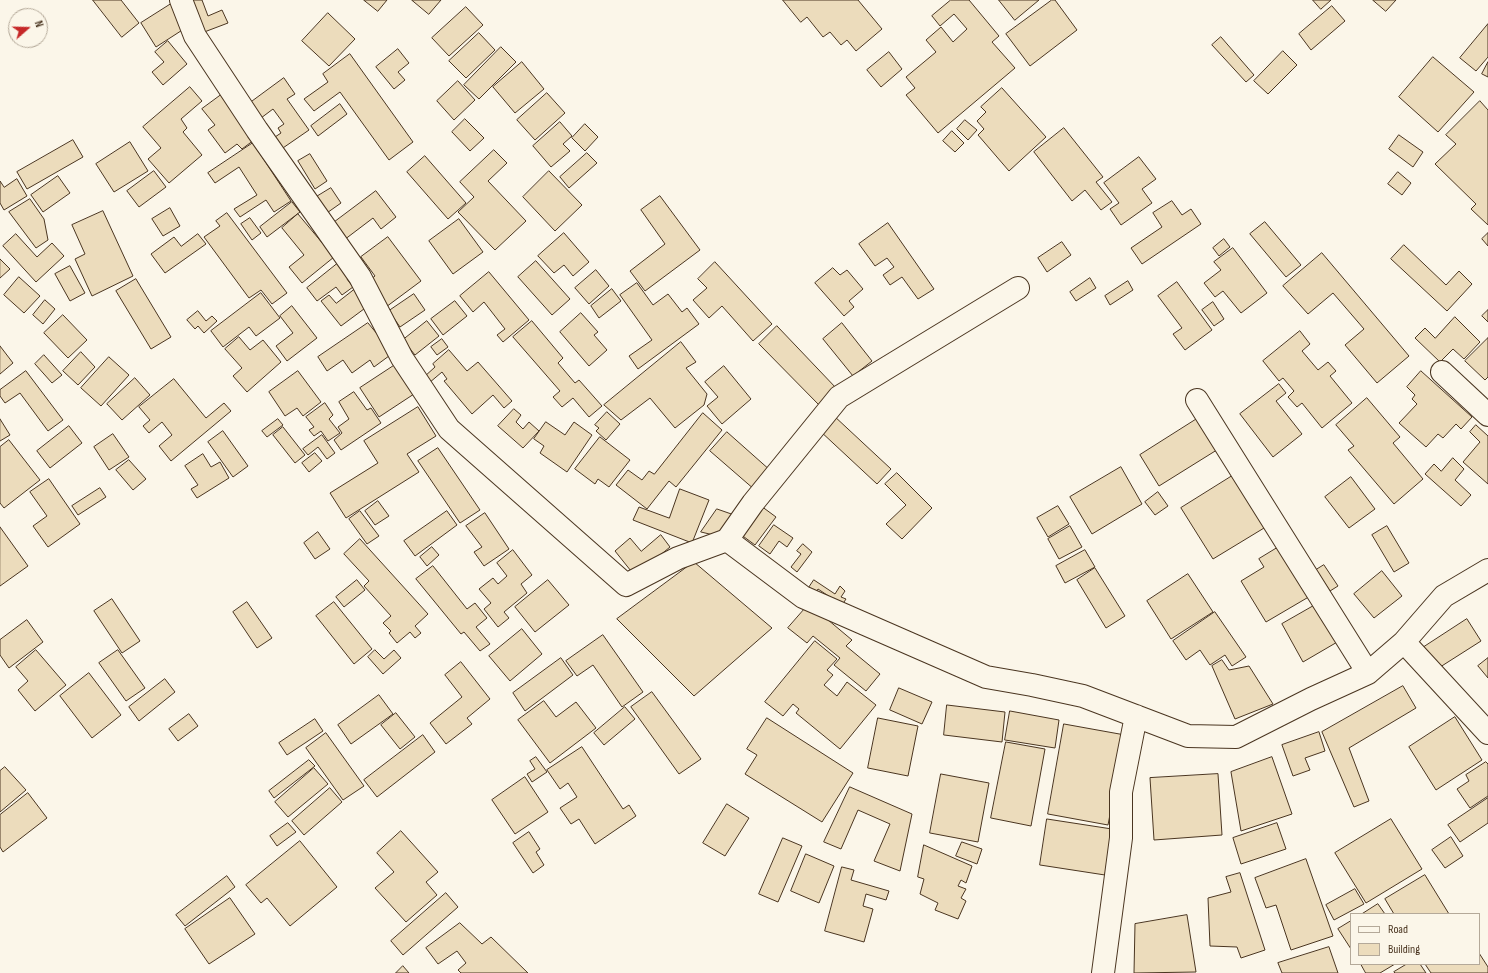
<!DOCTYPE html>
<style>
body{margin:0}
#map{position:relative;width:1488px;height:973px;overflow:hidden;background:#fbf6e9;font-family:"Sofia Sans Condensed",sans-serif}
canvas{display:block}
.legend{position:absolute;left:1350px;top:913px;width:130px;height:52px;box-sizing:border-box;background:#fbf6e9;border:1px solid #b4a999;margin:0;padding:5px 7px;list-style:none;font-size:12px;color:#4a3520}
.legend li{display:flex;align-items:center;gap:8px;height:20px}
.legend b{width:20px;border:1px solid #b4a999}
.north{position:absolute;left:8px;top:8px;width:40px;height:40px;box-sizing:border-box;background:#fbf6e9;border:1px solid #b4a999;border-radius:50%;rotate:70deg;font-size:11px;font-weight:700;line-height:16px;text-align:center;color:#4a3520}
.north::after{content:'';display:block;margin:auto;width:14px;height:18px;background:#c62828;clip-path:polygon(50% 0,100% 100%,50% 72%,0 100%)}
</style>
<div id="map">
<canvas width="1488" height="973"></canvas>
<ul class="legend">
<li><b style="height:5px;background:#fbf6e9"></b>Road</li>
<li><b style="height:11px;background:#ecdcbc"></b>Building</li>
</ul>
<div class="north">N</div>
</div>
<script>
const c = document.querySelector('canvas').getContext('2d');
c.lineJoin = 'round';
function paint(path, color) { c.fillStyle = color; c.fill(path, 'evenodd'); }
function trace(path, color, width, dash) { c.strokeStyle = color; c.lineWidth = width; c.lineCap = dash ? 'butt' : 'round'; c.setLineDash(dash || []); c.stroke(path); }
const building = new Path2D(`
 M 93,0 L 121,0 L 139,23 L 122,37 Z
 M 186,0 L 202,0 L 208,16 L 222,10 L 228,23 L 199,34 Z
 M 364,0 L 387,0 L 378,11 Z
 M 412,0 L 441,0 L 429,14 Z
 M 783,0 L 858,0 L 882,29 L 856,51 L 847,40 L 841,45 L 830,32 L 823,37 L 807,17 L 801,22 Z
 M 951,0 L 969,0 L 999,36 L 992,42 L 1015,68 L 938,133 L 906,95 L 915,88 L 906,77 L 936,52 L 926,40 L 941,27 L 953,42 L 967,29 L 954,14 L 940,26 L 932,16 Z
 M 999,0 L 1039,0 L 1015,20 Z
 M 1052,0 L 1055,0 L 1077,30 L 1030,66 L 1006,34 Z
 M 1313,0 L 1331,0 L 1321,9 Z
 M 1373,0 L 1396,0 L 1386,11 Z
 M 171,4 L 187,27 L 156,47 L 141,23 Z
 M 1332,6 L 1345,21 L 1311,50 L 1299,34 Z
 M 466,7 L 483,25 L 449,56 L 432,38 Z
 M 328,13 L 355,39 L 329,66 L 302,41 Z
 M 1488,24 L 1488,57 L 1476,71 L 1460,58 Z
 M 479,33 L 495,50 L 466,78 L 449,61 Z
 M 1221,37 L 1254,75 L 1246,82 L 1212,45 Z
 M 168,41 L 187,64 L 163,85 L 152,72 L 164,62 L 155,52 Z
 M 501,47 L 516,62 L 479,99 L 464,85 Z
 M 398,49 L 409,63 L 398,72 L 405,80 L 394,89 L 376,67 Z
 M 1283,51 L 1297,65 L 1268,94 L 1254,81 Z
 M 889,52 L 902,69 L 881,87 L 867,70 Z
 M 350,54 L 413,142 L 389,160 L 340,92 L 314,111 L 304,99 L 328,82 L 323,74 Z
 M 1433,57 L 1474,92 L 1438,132 L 1399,97 Z
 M 522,62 L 544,89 L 515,113 L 493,87 Z
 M 1488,62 L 1488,77 L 1482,74 Z
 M 284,78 L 295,94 L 287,99 L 309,130 L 280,150 L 272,139 L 281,133 L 278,128 L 284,124 L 273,109 L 261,118 L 250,103 Z
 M 458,81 L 475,100 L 454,120 L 437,101 Z
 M 190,87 L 202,101 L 181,119 L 187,128 L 183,132 L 202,155 L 169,183 L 148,159 L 161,148 L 143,127 Z
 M 1002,88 L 1046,137 L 1009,171 L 978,135 L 984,129 L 977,121 L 986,112 L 981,107 Z
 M 547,93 L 565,113 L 535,140 L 517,120 Z
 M 221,95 L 254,140 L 242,149 L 237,144 L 225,153 L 208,130 L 215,125 L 202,109 Z
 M 1480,101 L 1488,110 L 1488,225 L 1471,209 L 1476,204 L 1435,164 L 1456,144 L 1446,135 Z
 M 340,104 L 347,114 L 318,136 L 311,126 Z
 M 465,119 L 484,138 L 470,151 L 452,132 Z
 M 965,120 L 977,130 L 968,140 L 957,129 Z
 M 560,122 L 572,136 L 563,144 L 570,151 L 551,167 L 533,146 Z
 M 585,124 L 598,137 L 585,151 L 572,138 Z
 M 1064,128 L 1103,177 L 1096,182 L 1112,202 L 1101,210 L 1085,190 L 1072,201 L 1034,152 Z
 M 952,131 L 964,143 L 955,152 L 943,141 Z
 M 1399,135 L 1423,152 L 1413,167 L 1389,149 Z
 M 73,140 L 83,157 L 27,189 L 17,172 Z
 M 130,142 L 148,171 L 114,192 L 96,164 Z
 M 253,143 L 291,201 L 274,212 L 266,200 L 240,217 L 234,209 L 257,195 L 239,167 L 215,183 L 208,173 Z
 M 494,150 L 507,163 L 488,181 L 526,221 L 495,250 L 458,212 L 474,197 L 460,182 Z
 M 587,153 L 597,163 L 569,188 L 560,177 Z
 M 310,154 L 327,181 L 315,189 L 298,161 Z
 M 425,156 L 466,203 L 448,219 L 407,172 Z
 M 1139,157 L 1156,179 L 1142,189 L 1152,203 L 1121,225 L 1110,209 L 1119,203 L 1104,183 Z
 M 154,171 L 166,187 L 139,207 L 127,191 Z
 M 549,171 L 582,205 L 555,231 L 523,197 Z
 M 1398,172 L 1411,183 L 1402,195 L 1388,184 Z
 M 58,176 L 70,193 L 43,212 L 31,195 Z
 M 17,179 L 27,196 L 4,210 L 0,203 L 0,181 L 4,187 Z
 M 331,188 L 341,203 L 324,215 L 313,199 Z
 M 376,191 L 396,217 L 381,229 L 373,218 L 344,240 L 332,224 Z
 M 660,196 L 700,250 L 645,291 L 630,271 L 665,244 L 641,210 Z
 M 30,199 L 44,219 L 48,240 L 36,248 L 9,212 Z
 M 1172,201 L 1182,215 L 1191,209 L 1201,224 L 1142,264 L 1131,248 L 1162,227 L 1153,213 Z
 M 292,202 L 300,212 L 267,237 L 260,227 Z
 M 170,208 L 180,226 L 163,236 L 152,219 Z
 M 103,211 L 133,276 L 92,296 L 75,259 L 85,254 L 72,225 Z
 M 227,213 L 287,293 L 272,304 L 261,290 L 249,298 L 204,237 L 220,226 L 216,221 Z
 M 298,214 L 334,257 L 302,283 L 289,267 L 304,255 L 282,228 Z
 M 250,218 L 261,233 L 252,240 L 241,224 Z
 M 459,219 L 483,252 L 453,274 L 429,241 Z
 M 1265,222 L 1301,265 L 1286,277 L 1250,234 Z
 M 888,223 L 934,289 L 918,299 L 902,277 L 890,285 L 883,275 L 894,267 L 887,258 L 875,266 L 859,244 Z
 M 564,233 L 589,262 L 573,276 L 564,265 L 554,273 L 538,256 Z
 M 1488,233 L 1488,246 L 1482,239 Z
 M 16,234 L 37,257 L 52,243 L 64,256 L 36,282 L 3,246 Z
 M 198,234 L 206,244 L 165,273 L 151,254 L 174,237 L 181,246 Z
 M 388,237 L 421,281 L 386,307 L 367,282 L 375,276 L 361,257 Z
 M 1224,239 L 1230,247 L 1219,256 L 1213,248 Z
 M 1062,242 L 1071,255 L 1047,272 L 1038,258 Z
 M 1404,245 L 1446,285 L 1459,271 L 1472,284 L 1447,311 L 1391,259 Z
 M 1233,248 L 1267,293 L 1241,313 L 1223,291 L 1215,297 L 1204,283 L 1221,270 L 1214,262 Z
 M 1322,253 L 1409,356 L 1377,383 L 1345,345 L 1364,329 L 1333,293 L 1308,314 L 1283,286 Z
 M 0,259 L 10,269 L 0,278 Z
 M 342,260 L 353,275 L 347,279 L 353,287 L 342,295 L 336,287 L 317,301 L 307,288 Z
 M 536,261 L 570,299 L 552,315 L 518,277 Z
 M 715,262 L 772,324 L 753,341 L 722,306 L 709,318 L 693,300 L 707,288 L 698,279 Z
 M 70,266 L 85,293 L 70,301 L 55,274 Z
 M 833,268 L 840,275 L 847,270 L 863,289 L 849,301 L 854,307 L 844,316 L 815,283 Z
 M 596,270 L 609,286 L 589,304 L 575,288 Z
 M 489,272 L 529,320 L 503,342 L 497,335 L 505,329 L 484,302 L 473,312 L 460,296 Z
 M 19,277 L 40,296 L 24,313 L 4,295 Z
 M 1090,278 L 1096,288 L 1076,301 L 1070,292 Z
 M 136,279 L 171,337 L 151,349 L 116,291 Z
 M 1128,281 L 1133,290 L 1110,305 L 1105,296 Z
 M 1177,282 L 1212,330 L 1185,350 L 1173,334 L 1182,328 L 1158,296 Z
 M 637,283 L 653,305 L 668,294 L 682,312 L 687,308 L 699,324 L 638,369 L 629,356 L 652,340 L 620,295 Z
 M 359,286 L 372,303 L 341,326 L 321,301 L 329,295 L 336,303 Z
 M 612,289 L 621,301 L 599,318 L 591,306 Z
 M 261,293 L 280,318 L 256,336 L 249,327 L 223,347 L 211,331 Z
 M 414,294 L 425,310 L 400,327 L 389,311 Z
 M 45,300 L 55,309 L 43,324 L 33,315 Z
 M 455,301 L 467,316 L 443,335 L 431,319 Z
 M 1213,302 L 1224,319 L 1214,326 L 1202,310 Z
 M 292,306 L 317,338 L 287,361 L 276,346 L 293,333 L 280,316 Z
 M 1488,310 L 1488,322 L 1482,316 Z
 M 198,311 L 206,321 L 212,316 L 217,321 L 204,333 L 198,326 L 195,329 L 187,320 Z
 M 581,313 L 598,332 L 594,335 L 607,350 L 589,366 L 560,332 Z
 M 63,315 L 87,340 L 68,358 L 44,333 Z
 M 1455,317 L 1480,342 L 1464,359 L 1453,349 L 1440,362 L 1415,338 L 1425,328 L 1435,338 Z
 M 427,321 L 439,336 L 415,355 L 403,340 Z
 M 532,321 L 563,358 L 558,363 L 575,383 L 579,380 L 602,406 L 589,417 L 573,398 L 562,407 L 553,397 L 560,391 L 513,337 Z
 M 368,323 L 393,353 L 374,367 L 370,360 L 352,373 L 343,360 L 327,371 L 318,357 Z
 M 842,323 L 872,361 L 853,376 L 823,339 Z
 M 777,326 L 837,389 L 820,406 L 759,344 Z
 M 1300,331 L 1310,344 L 1302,351 L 1318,370 L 1328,362 L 1336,371 L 1330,376 L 1352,403 L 1322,428 L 1302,403 L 1297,407 L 1288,397 L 1294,391 L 1283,378 L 1279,381 L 1263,361 Z
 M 239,337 L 250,350 L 263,340 L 281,362 L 247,392 L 233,376 L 242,368 L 225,349 Z
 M 1488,338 L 1488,377 L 1485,380 L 1465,361 Z
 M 442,339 L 448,347 L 437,355 L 431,347 Z
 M 681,342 L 696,362 L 686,368 L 707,394 L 704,405 L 675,428 L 650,398 L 621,420 L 604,405 Z
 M 0,346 L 13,363 L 0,374 Z
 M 449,350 L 467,371 L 478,362 L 512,401 L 504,408 L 493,395 L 472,414 L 444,381 L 447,379 L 442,372 L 429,383 L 424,377 L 435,367 L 433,364 Z
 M 81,352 L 95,367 L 78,385 L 63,371 Z
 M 44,355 L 62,375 L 52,383 L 35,364 Z
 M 109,357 L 129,375 L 101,406 L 81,388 Z
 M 395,365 L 414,394 L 379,417 L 360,388 Z
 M 724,366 L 751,399 L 722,424 L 707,406 L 718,397 L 705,382 Z
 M 26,371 L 63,420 L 48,431 L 20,393 L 5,403 L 0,396 L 0,390 Z
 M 298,371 L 321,402 L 303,416 L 297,408 L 285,416 L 269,392 Z
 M 1421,371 L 1472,417 L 1461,429 L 1456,424 L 1443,438 L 1438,434 L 1426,447 L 1399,423 L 1417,404 L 1412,399 L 1415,395 L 1407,387 Z
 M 135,378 L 150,395 L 122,420 L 107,404 Z
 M 174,379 L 206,418 L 224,403 L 231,411 L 171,461 L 159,446 L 172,435 L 162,422 L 149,433 L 143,426 L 150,420 L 139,407 Z
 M 1279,384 L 1286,393 L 1276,401 L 1302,434 L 1273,457 L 1240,414 Z
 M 354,392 L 367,410 L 371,408 L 381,423 L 341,450 L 334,440 L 342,433 L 338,427 L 349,419 L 339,402 Z
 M 1367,398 L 1400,437 L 1393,443 L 1423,479 L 1394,504 L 1348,450 L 1354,446 L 1336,425 Z
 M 325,403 L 333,415 L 329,419 L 340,433 L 328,441 L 321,431 L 314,436 L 309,430 L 314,427 L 306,417 Z
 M 418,407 L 436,436 L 407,454 L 419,472 L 346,518 L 330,493 L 378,463 L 364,441 Z
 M 514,409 L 521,415 L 516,422 L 523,429 L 529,422 L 539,431 L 523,448 L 498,426 Z
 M 607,412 L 620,424 L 606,440 L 596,431 L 599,428 L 595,425 Z
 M 703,413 L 722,430 L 676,487 L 669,481 L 647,509 L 616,485 L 628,470 L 642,480 L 649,471 L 654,474 Z
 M 833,415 L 891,469 L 877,484 L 819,430 Z
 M 1200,417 L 1220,448 L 1159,486 L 1140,455 Z
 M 0,419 L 10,435 L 0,441 Z
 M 278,419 L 283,425 L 267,437 L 262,431 Z
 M 546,422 L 565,435 L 574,422 L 592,435 L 567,472 L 540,453 L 544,446 L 534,439 Z
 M 1476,425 L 1488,436 L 1488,484 L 1463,462 L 1480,442 L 1470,432 Z
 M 69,426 L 82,443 L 50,468 L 37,451 Z
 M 283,427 L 305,455 L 295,463 L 273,435 Z
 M 223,431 L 248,466 L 233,477 L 208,442 Z
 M 727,432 L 771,471 L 755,490 L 710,451 Z
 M 113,434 L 129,457 L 109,470 L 94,447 Z
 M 322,435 L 335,453 L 327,459 L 318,447 L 308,455 L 303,449 Z
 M 600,437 L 630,460 L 609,487 L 598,479 L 595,484 L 575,469 Z
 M 9,440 L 40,480 L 4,508 L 0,503 L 0,447 Z
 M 438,448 L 480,510 L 460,523 L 418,461 Z
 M 315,453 L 322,461 L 309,472 L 302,463 Z
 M 203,454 L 211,467 L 220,462 L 229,478 L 197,498 L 191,489 L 198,485 L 185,466 Z
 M 1453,458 L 1464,469 L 1455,480 L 1471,495 L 1461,506 L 1425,474 L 1434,464 L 1441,471 Z
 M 129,460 L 146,479 L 133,490 L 116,470 Z
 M 1121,467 L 1142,504 L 1092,534 L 1070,497 Z
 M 897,473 L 932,508 L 902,539 L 886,524 L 906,505 L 885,484 Z
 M 1237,473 L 1269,525 L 1213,559 L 1181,508 Z
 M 1351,477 L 1375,509 L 1349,528 L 1325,497 Z
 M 49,479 L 80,524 L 48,547 L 33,526 L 47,516 L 30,492 Z
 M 100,488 L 106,497 L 78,515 L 72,506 Z
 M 680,489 L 709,500 L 692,543 L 633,520 L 639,507 L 669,518 Z
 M 1158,492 L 1168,506 L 1155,515 L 1145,502 Z
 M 378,501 L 389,516 L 375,525 L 365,511 Z
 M 757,503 L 776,517 L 755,545 L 736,531 Z
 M 1058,506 L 1069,524 L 1048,537 L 1037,518 Z
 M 717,509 L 740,517 L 726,538 L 701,532 Z
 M 360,511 L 379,536 L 367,544 L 349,519 Z
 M 447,511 L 457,525 L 415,556 L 404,541 Z
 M 485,513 L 509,549 L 484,566 L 474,552 L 482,547 L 466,526 Z
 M 774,525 L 793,538 L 787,547 L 779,541 L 770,554 L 759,546 Z
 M 1070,526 L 1082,547 L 1059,559 L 1048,539 Z
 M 1387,526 L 1409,563 L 1394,572 L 1372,535 Z
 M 0,527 L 28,566 L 0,586 Z
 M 318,532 L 330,549 L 315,559 L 304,543 Z
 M 661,535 L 670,547 L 635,576 L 615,551 L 630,538 L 641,551 Z
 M 360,539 L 428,614 L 415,626 L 421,633 L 415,638 L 410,632 L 397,643 L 389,633 L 391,631 L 383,623 L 391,616 L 364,586 L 369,581 L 344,554 Z
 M 803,544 L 812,552 L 797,572 L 791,567 L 801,554 L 797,551 Z
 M 1282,545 L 1312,595 L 1266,622 L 1241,581 L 1264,567 L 1259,559 Z
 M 432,547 L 439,555 L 427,566 L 420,557 Z
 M 513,550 L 532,575 L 521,584 L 527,593 L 504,612 L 509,618 L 498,627 L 484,609 L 491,603 L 479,589 L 493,578 L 498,584 L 507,576 L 497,563 Z
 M 1085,550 L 1095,567 L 1065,583 L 1056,566 Z
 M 694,562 L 772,628 L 694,696 L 617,619 Z
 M 1324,565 L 1338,586 L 1330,591 L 1316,570 Z
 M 433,566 L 467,609 L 475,603 L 487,618 L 476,627 L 490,644 L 480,651 L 464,632 L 461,634 L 416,579 Z
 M 1095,568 L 1125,616 L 1106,628 L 1077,580 Z
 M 1382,571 L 1402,596 L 1374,618 L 1354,594 Z
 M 1188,574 L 1213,612 L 1171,639 L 1147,601 Z
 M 357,580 L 365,590 L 344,607 L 336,597 Z
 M 548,580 L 569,605 L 535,632 L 515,607 Z
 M 814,580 L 835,594 L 840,586 L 845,591 L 841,597 L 846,599 L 842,605 L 818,589 L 813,597 L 806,592 Z
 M 112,599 L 140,641 L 122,653 L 94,611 Z
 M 247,602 L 272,638 L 257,648 L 233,612 Z
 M 334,602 L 372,649 L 354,664 L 316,616 Z
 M 809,604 L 852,640 L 846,646 L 880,674 L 866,691 L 834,665 L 840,658 L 813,636 L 807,643 L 788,628 Z
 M 1317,604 L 1339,641 L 1303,662 L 1282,624 Z
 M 1215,612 L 1246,657 L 1232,666 L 1225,655 L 1210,665 L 1200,650 L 1186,660 L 1173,641 Z
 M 1467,619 L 1481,641 L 1437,669 L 1424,647 Z
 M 27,620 L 43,642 L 9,668 L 0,655 L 0,640 Z
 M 522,629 L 542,654 L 510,681 L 489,656 Z
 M 603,635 L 643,692 L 622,707 L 593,665 L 577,676 L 566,661 Z
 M 815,641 L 837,659 L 827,670 L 833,675 L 824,685 L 837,696 L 847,682 L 876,705 L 840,749 L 796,713 L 799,709 L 793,704 L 783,716 L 765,702 Z
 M 36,650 L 66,685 L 35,711 L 18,690 L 28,681 L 16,667 Z
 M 118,650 L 145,688 L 126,701 L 99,663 Z
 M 375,650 L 384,659 L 394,650 L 401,658 L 383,674 L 368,657 Z
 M 561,658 L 573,675 L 525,711 L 513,693 Z
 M 1488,658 L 1488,678 L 1478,666 Z
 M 1222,660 L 1229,670 L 1249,666 L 1273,704 L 1235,719 L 1212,666 Z
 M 461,662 L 490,699 L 467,718 L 472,724 L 446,744 L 430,723 L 462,697 L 445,675 Z
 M 89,673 L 121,715 L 92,738 L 60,696 Z
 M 165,679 L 175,692 L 139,721 L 129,707 Z
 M 1403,686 L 1416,708 L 1349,748 L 1369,801 L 1354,807 L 1322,732 Z
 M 899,688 L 932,702 L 922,724 L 890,710 Z
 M 652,692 L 701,759 L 679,774 L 631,707 Z
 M 379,695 L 393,714 L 351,744 L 338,725 Z
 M 544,701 L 556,717 L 576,702 L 596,728 L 550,763 L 518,720 Z
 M 947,705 L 1005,712 L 1002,742 L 944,735 Z
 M 625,707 L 635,719 L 604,745 L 594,733 Z
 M 1010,711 L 1059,720 L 1055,748 L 1005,740 Z
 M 396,713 L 415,737 L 400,749 L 381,725 Z
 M 189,714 L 198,726 L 178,741 L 169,729 Z
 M 1455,717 L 1482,760 L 1436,790 L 1409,747 Z
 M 767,718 L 853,773 L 822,822 L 745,774 L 757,755 L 747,749 Z
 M 878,718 L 918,726 L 908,776 L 868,768 Z
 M 315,719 L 323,731 L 287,755 L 279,743 Z
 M 1064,724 L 1125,735 L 1108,825 L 1048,814 Z
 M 1319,732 L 1325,751 L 1305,758 L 1310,770 L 1293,776 L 1282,745 Z
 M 326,733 L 364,786 L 343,800 L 306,748 Z
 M 423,735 L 435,752 L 377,797 L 364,780 Z
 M 1006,742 L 1045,749 L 1031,826 L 991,818 Z
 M 582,747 L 623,809 L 629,805 L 636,816 L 595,844 L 579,819 L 571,824 L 560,808 L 577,797 L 568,783 L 560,789 L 547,770 Z
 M 536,757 L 547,772 L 532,782 L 527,774 L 535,769 L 530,761 Z
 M 1272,757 L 1292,814 L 1241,831 L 1231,772 Z
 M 309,760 L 315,766 L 274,798 L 269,791 Z
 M 1486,762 L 1488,764 L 1488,796 L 1470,808 L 1457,789 L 1469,781 L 1466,775 Z
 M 5,767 L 26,790 L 0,812 L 0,771 Z
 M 314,768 L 328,784 L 288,817 L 275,802 Z
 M 941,774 L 989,783 L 978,842 L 930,833 Z
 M 1218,774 L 1222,835 L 1154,840 L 1150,778 Z
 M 525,777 L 548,812 L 515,834 L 492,800 Z
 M 850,787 L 912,814 L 900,871 L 874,861 L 890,824 L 858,810 L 841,849 L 824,842 Z
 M 330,788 L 342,802 L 304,835 L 292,821 Z
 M 28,793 L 47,818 L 3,852 L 0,847 L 0,815 Z
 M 1488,798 L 1488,823 L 1460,842 L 1448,825 Z
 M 727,804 L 749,818 L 725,856 L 703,843 Z
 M 1047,819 L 1112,829 L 1105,875 L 1040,865 Z
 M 1391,819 L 1422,869 L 1366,903 L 1335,853 Z
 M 288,823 L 296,832 L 277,846 L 270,836 Z
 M 1277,823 L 1286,849 L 1241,864 L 1233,838 Z
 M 401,831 L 438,872 L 426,882 L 437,895 L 406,922 L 375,888 L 394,872 L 377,853 Z
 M 529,832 L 540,849 L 536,852 L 544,865 L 533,873 L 513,843 Z
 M 1451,837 L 1463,856 L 1445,868 L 1432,850 Z
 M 783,838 L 802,846 L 778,902 L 759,894 Z
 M 300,841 L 337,887 L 290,926 L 267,898 L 261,903 L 246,885 Z
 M 962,842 L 982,849 L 977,864 L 956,856 Z
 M 924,845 L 972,866 L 966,883 L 961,880 L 958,886 L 966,889 L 961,898 L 966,901 L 958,919 L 935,910 L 938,903 L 920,894 L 924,879 L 918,877 Z
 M 806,854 L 834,866 L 819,903 L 791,891 Z
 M 1306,859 L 1333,936 L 1291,950 L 1276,905 L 1266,908 L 1255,878 Z
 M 842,867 L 854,870 L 851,880 L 889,891 L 886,900 L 866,894 L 863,906 L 873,909 L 864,942 L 825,931 Z
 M 1240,873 L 1265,950 L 1241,958 L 1237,947 L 1210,946 L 1208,898 L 1231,892 L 1226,877 Z
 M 1425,875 L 1449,914 L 1394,914 L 1385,899 Z
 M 227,876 L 235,887 L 185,926 L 176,915 Z
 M 1355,889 L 1364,904 L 1334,920 L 1326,905 Z
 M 446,893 L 458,907 L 403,955 L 391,941 Z
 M 230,898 L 255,934 L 209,964 L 185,929 Z
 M 1378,904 L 1385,914 L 1362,914 Z
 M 1187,915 L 1196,972 L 1134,973 L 1135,924 Z
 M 1351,921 L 1351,949 L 1338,929 Z
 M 460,923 L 482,944 L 491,937 L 528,973 L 461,973 L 458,970 L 466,963 L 457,951 L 438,964 L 426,948 Z
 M 1329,947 L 1338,973 L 1282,973 L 1278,963 Z
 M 1479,953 L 1488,967 L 1488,973 L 1431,973 L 1425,964 L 1479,964 Z
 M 1361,964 L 1395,964 L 1380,973 L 1366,973 Z
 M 1407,964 L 1420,964 L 1426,973 L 1395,973 L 1394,972 Z
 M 403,966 L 409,973 L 396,973 Z`);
paint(building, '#ecdcbc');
trace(building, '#4a3520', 1);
const minor = new Path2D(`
 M 181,0 L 195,36 L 257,130 L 360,277 L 402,358 L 449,429 L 626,585 L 678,558 L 727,540 L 803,597 L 986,677 L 1032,685 L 1083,696 L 1188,736 L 1236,737 L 1311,699 L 1368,673 L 1404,642 L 1444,596 L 1488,570
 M 1442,372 L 1488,415
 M 1197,400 L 1368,673
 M 727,540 L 753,503 L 839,397 L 1018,288
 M 1404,642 L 1488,733
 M 1103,973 L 1121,838 L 1121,792 L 1136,716`);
trace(minor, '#4a3520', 24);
trace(minor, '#fbf6e9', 22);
</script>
